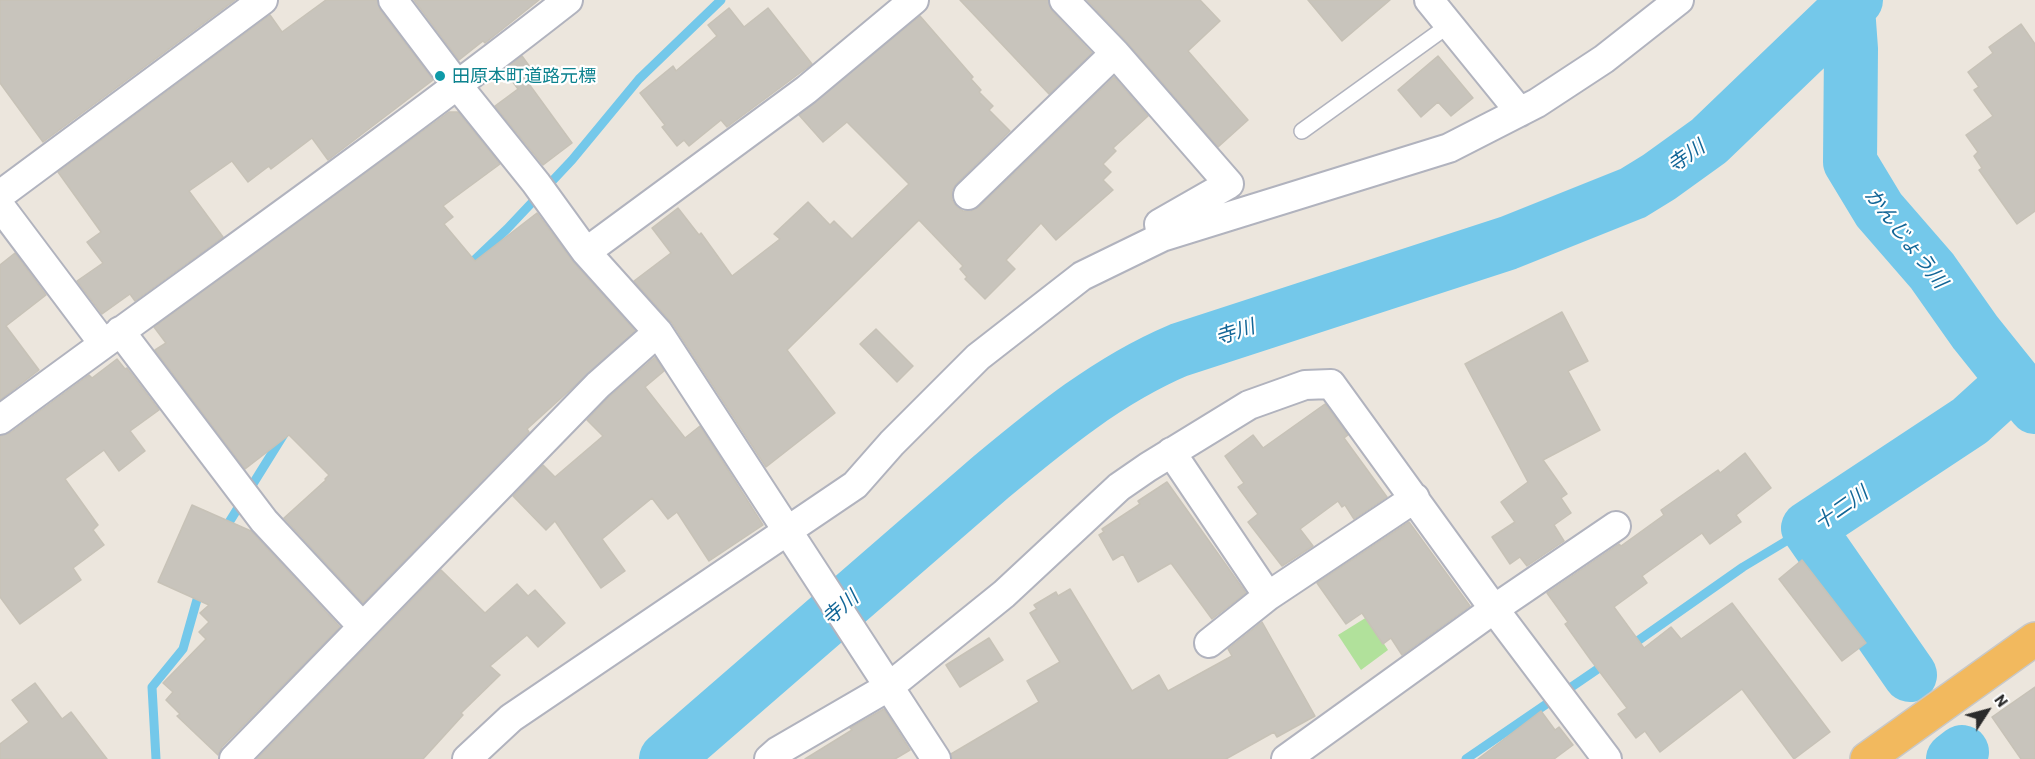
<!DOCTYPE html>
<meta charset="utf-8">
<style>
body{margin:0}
#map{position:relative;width:2035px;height:759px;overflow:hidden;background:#ece6dd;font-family:Barlow,sans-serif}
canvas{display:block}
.north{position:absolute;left:1957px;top:681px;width:60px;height:60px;-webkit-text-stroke:4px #fff;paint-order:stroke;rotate:54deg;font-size:16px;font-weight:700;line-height:24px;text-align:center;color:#2b2b2b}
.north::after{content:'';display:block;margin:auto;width:21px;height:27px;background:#2b2b2b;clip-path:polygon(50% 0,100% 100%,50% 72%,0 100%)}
</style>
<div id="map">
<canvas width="2035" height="759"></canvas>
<div class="north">N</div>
</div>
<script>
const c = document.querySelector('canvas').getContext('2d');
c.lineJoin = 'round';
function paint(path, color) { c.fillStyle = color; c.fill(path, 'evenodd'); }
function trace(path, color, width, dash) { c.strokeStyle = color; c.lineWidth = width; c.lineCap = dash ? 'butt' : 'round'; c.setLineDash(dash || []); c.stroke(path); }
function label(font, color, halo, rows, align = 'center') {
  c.font = font + ' Barlow,"Noto Sans JP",sans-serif'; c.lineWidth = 4.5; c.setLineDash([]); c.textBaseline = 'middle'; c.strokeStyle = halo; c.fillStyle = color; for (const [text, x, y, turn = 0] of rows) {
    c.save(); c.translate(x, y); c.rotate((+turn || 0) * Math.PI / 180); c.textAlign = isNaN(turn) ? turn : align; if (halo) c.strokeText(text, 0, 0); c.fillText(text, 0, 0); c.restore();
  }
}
paint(new Path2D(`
 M 1367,617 L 1388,650 L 1361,670 L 1338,635 Z`), '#b1e19b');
trace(new Path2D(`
 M 467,267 L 507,229 L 572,160 L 639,79 L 721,0
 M 223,532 L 284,434
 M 1629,647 L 1743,567 L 1808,528
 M 156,759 L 152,687 L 183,649 L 200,589
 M 1466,759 L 1608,662`), '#74c8ea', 9);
trace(new Path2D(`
 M 1848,8 L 1851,49 L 1850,162 L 1879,210 L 1932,271 L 1975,332 L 2035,407
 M 1910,675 L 1808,528 L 1970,421 L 2014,381
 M 666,759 L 991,477 C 1050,428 1108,380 1179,350 L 1508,243 L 1633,193 L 1659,177 L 1709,141 L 1856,0
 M 1953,759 L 1962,752`), '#74c8ea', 54);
const building = new Path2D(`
 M 0,0 L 235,0 L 43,142 L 0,83 Z
 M 326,0 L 377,0 L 380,10 L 433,80 L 328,160 L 312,138 L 271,169 L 269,166 L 248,182 L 232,161 L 189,191 L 223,237 L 135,301 L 130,294 L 102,314 L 77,281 L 103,263 L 87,242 L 101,232 L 58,172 L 270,15 L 282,32 Z
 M 414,0 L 539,0 L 485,43 L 483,41 L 459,60 Z
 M 960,0 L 1048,0 L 1052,11 L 1092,53 L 1049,94 Z
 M 1087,0 L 1200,0 L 1220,21 L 1188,51 L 1248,120 L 1218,147 L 1127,42 Z
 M 1308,0 L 1390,0 L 1342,41 Z
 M 729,8 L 744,27 L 768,8 L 812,64 L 727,127 L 721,120 L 689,146 L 684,140 L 677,146 L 662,127 L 665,125 L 640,93 L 673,66 L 676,71 L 717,36 L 708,25 Z
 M 920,16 L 973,77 L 971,79 L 981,90 L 979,92 L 993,106 L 989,110 L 1010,131 L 957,183 L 952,190 L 952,200 L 957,207 L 963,211 L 971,211 L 979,207 L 1114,77 L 1148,116 L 1113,148 L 1116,151 L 1103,164 L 1111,172 L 1103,180 L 1113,190 L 1056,240 L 1041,223 L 1006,260 L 1015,269 L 985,299 L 965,279 L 967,277 L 960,269 L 963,266 L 919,220 L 787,350 L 835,413 L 766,467 L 672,323 L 634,281 L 671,253 L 652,228 L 678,208 L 699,235 L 701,233 L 732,276 L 780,239 L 774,234 L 808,202 L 830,225 L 834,221 L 852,239 L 909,184 L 847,122 L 823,142 L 799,115 Z
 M 2021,24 L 2035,44 L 2035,211 L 2017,224 L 1979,170 L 1982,168 L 1974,156 L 1978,152 L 1966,135 L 1993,116 L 1974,90 L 1979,87 L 1968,72 L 1993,53 L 1989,47 Z
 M 522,56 L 538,78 L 529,84 L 572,143 L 543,165 L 495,106 L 518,89 L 504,70 Z
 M 1438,56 L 1473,98 L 1451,116 L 1438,102 L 1421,117 L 1398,90 Z
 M 449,112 L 458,112 L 500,164 L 443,206 L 453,217 L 444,224 L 475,261 L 537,213 L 574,263 L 635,331 L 527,429 L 529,432 L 363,603 L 284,518 L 326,480 L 325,479 L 329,475 L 289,435 L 245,469 L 155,350 L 166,343 L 154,327 Z
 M 15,253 L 46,295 L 6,326 L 39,370 L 0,400 L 0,265 Z
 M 1562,312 L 1588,361 L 1568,371 L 1600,430 L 1543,460 L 1567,494 L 1561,498 L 1571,513 L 1554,525 L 1564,541 L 1527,566 L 1520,557 L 1510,564 L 1492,537 L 1515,522 L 1501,502 L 1528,482 L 1465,364 Z
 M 876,329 L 913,366 L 897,382 L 860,344 Z
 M 655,357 L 664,371 L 645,387 L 685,438 L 700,426 L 763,525 L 709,561 L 677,512 L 668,519 L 652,498 L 602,539 L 625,571 L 601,588 L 555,521 L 546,530 L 513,496 L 543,465 L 555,477 L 603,436 L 587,420 L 609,397 Z
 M 117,359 L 125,369 L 127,368 L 159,410 L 130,431 L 145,451 L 119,471 L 104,450 L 65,479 L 98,525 L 93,530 L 104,545 L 73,568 L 81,580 L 20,624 L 0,597 L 0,436 L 10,433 L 89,375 L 92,378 Z
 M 1325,404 L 1348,435 L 1344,438 L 1387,497 L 1354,519 L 1345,505 L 1342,507 L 1338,501 L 1300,529 L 1313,546 L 1282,566 L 1248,522 L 1258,514 L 1238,487 L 1244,483 L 1225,456 L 1253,435 L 1263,448 Z
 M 1745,453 L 1771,488 L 1736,515 L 1741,522 L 1710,544 L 1702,533 L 1642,576 L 1647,583 L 1614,607 L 1644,648 L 1671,627 L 1681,639 L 1732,603 L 1830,732 L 1794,759 L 1742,689 L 1660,752 L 1645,731 L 1636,738 L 1618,714 L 1627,708 L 1590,659 L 1565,624 L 1568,622 L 1547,593 L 1619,544 L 1621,546 L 1664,515 L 1661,510 L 1718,470 L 1720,473 Z
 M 1167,482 L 1246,593 L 1212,619 L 1171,563 L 1138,582 L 1123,554 L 1113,560 L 1099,535 L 1104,532 L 1102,529 L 1140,504 L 1138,501 Z
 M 192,505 L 251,531 L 340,627 L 222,747 L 218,755 L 177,716 L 180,714 L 166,700 L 173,692 L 163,683 L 206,639 L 199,632 L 209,622 L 200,613 L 209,605 L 158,582 Z
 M 1409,522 L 1470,606 L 1402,655 L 1391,638 L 1383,644 L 1362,613 L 1346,624 L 1317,583 Z
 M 1802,560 L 1866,643 L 1842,661 L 1779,579 Z
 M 441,570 L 485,613 L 517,584 L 528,596 L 535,590 L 565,623 L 538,647 L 527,635 L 490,666 L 500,675 L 461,713 L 463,715 L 423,759 L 257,759 Z
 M 1070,589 L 1132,691 L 1159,675 L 1168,691 L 1232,656 L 1228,649 L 1262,622 L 1315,716 L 1277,737 L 1274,732 L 1226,759 L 952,759 L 951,754 L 1039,702 L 1027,681 L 1060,662 L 1030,613 L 1037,609 L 1034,605 L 1056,592 L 1058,596 Z
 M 989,638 L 1003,660 L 960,687 L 946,665 Z
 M 35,683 L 62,719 L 71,712 L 107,759 L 0,759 L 0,744 L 29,722 L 12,700 Z
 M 2035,687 L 2035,759 L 2021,759 L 1992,717 Z
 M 884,709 L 910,750 L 895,759 L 805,759 L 852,730 L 850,728 Z
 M 1541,711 L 1555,730 L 1559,727 L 1573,745 L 1554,759 L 1478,759 Z`);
paint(building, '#c8c4bc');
trace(building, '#c7c2b7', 1.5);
const service = new Path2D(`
 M 1302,131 L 1449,25`);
const minor = new Path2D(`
 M 393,0 L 458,86 L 536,183 L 586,252 L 658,332 L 936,759
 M 1064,0 L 1115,53 L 1229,184 L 1159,224 L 1160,230
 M 1429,0 L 1520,112
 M 0,195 L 263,0
 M 968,195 L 1115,53
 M 0,206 L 103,343
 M 586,252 L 806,90 L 914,0
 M 120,331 L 264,521 L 362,626
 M 0,420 C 189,280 383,145 568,0
 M 1171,452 L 1268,596
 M 1209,643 L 1268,596 L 1415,498
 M 234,759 L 598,385 L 658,332
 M 467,759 L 511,718 L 855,485 L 892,443 L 978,357 L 1082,276 L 1162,237 L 1449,148 L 1537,103 L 1604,59 L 1679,0
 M 769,759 L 778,751 L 890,686 L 1004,594 L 1119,487 L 1148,467 L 1249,405 L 1305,385 L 1331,384 L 1494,609 L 1607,759
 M 1286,759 L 1494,609 L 1616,526`);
const trunk = new Path2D(`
 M 1867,759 L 2035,639`);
trace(service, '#b1b3be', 18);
trace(minor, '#b1b3be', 32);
trace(trunk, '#c8c8c8', 36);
trace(service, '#fff', 15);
trace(minor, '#fff', 28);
trace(trunk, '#f2b95e', 33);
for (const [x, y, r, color] of [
 [440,76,6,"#0f9aa8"]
]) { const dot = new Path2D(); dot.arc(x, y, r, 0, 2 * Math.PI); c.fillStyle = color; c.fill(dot); trace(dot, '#fff', 2); }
label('18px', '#0d838f', '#fff', [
 ["田原本町道路元標",452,76]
], 'left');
label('italic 20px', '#126697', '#fff', [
 ["寺川",1686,156,-35],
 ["かんじょう川",1906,238,52],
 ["寺川",1235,332,-18],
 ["十二川",1841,508,-35],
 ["寺川",840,608,-41]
]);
</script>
